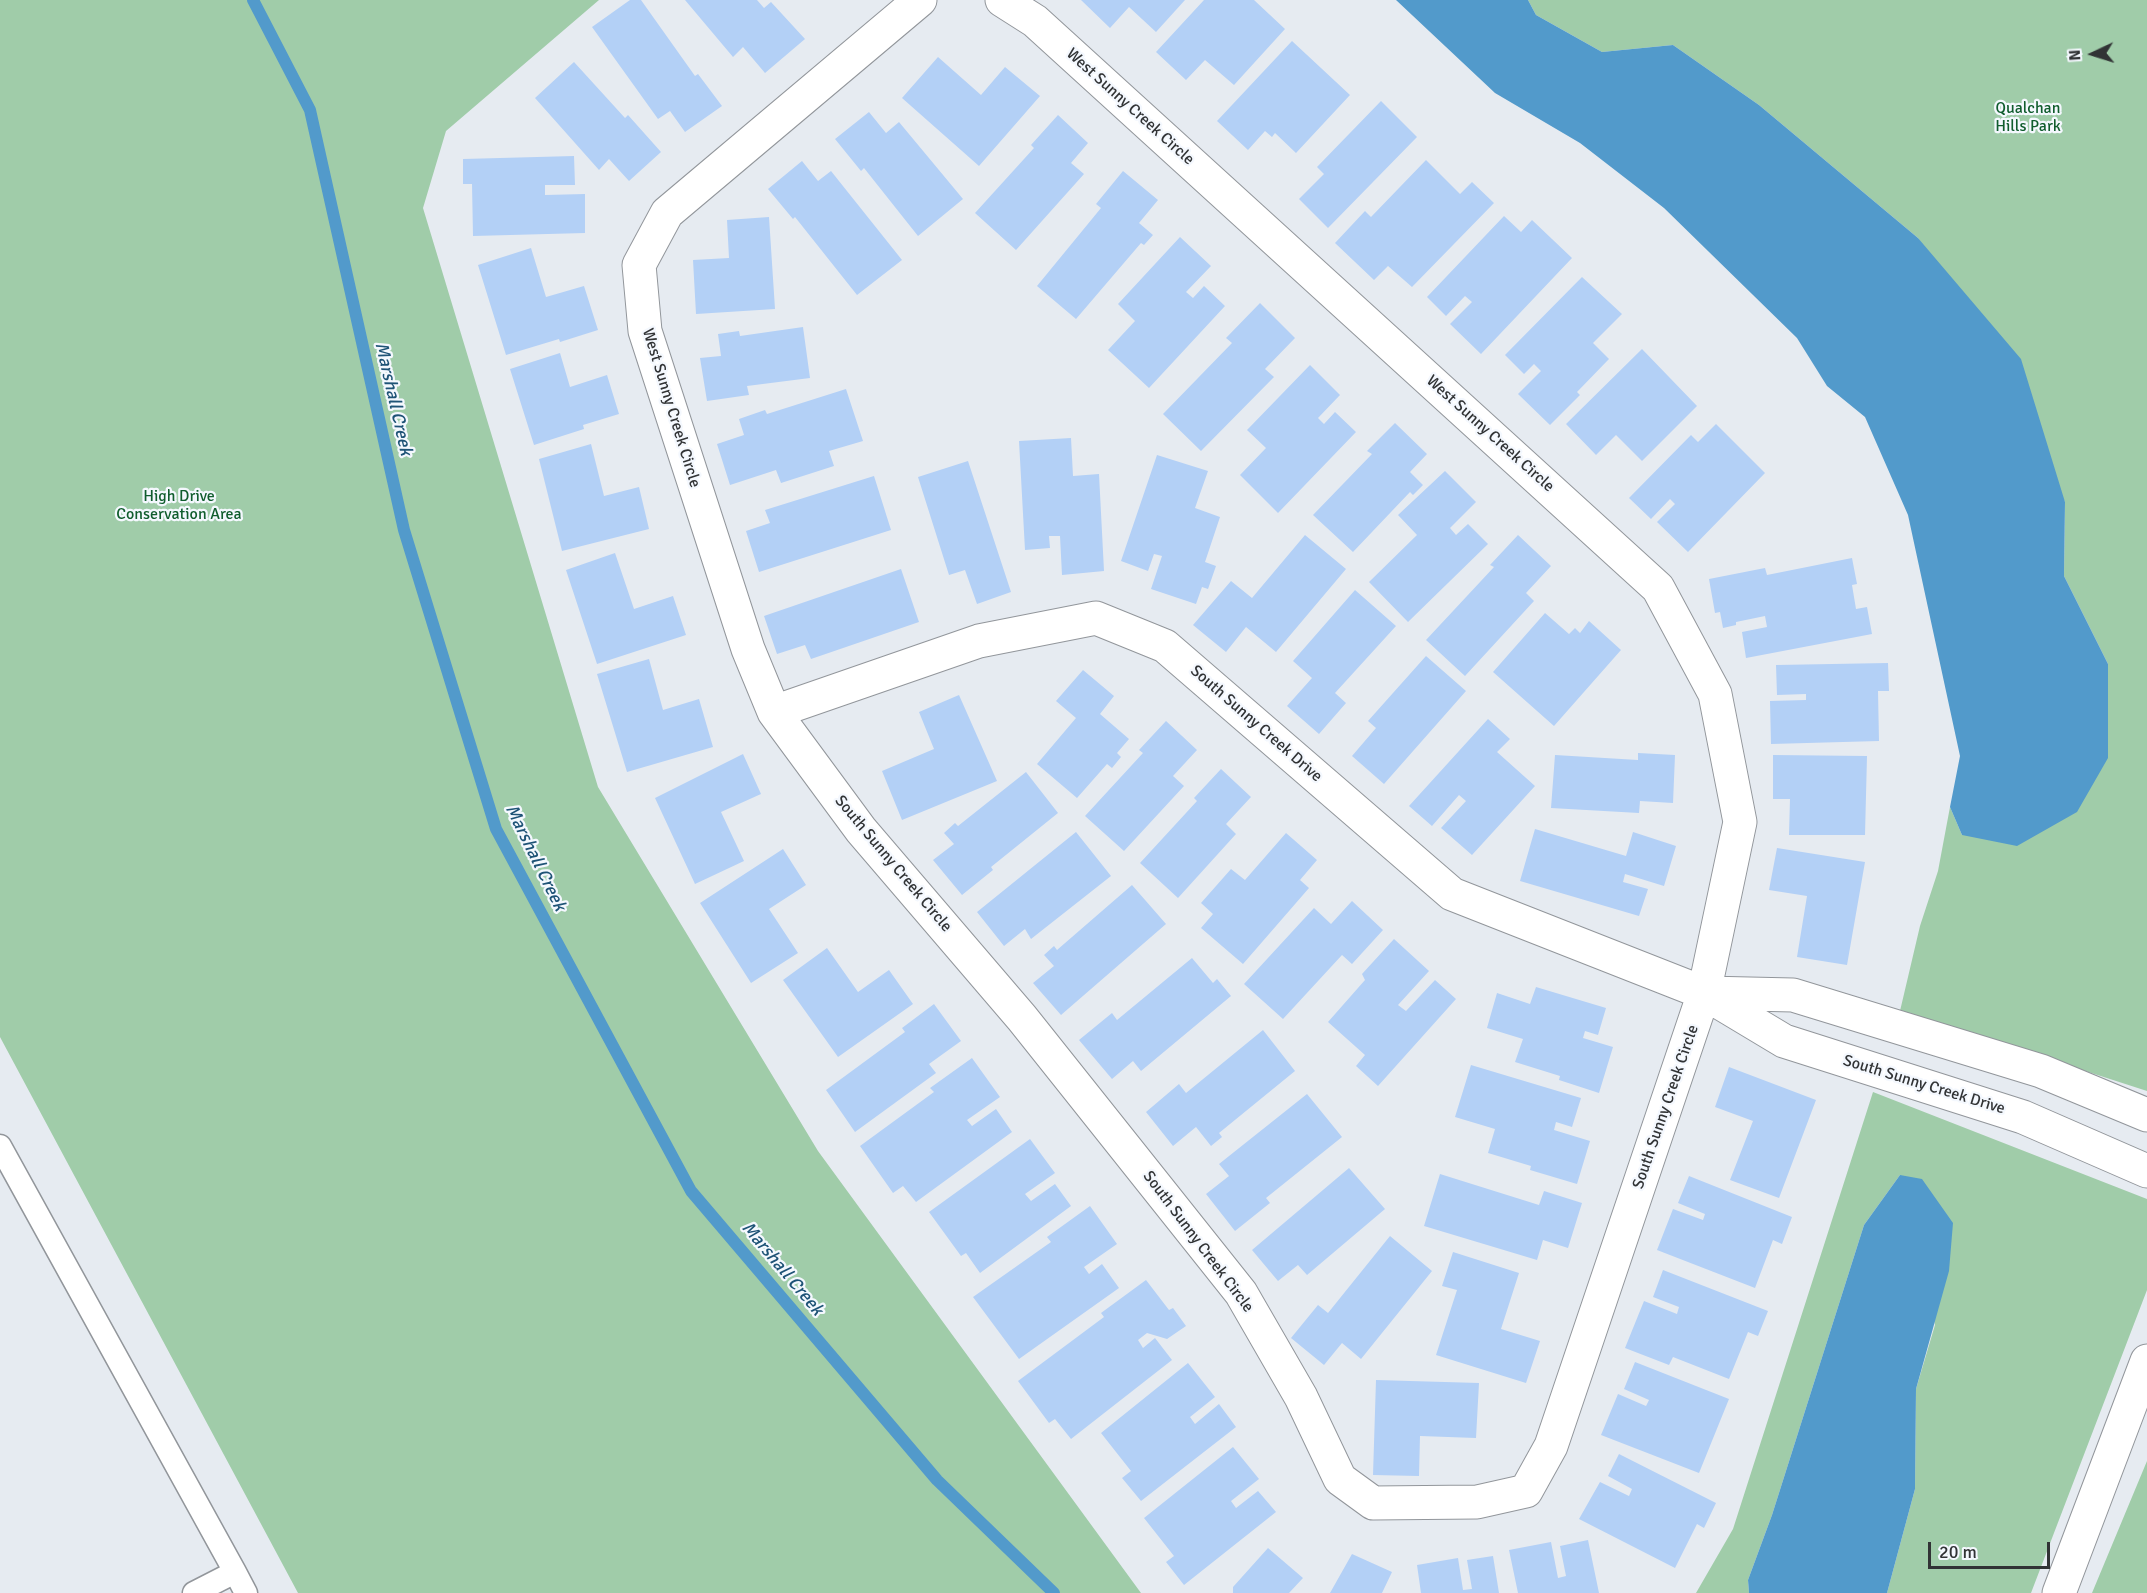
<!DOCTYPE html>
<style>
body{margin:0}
#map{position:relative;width:2147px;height:1593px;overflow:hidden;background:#e6ebf1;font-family:Signika,sans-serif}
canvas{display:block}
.north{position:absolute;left:2063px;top:24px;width:60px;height:60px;-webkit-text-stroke:4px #f4f8fe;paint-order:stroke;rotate:266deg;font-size:16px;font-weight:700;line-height:24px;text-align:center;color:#313335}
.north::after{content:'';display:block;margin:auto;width:21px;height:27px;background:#313335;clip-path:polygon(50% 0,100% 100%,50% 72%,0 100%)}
.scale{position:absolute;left:1928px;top:1542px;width:122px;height:27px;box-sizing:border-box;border:3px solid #313335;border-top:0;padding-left:8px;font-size:18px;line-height:21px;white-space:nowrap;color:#313335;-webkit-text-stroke:4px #f4f8fe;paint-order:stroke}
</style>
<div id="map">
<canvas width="2147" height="1593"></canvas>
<div class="north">N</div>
<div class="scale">20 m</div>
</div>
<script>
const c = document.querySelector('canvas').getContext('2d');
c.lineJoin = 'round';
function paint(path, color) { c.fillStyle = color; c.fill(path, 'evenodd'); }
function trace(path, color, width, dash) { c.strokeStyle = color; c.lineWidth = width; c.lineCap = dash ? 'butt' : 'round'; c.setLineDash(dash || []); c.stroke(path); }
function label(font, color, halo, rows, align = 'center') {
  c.font = font + ' Signika,sans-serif'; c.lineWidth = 4.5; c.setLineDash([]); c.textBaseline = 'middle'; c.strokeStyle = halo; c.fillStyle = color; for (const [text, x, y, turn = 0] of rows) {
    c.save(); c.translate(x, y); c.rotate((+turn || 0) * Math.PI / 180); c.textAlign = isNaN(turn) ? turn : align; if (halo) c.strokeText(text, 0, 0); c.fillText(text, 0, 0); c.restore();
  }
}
paint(new Path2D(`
 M 0,0 L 599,0 L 446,131 L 423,208 L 598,787 L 818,1151 L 1141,1593 L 298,1593 L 0,1037 Z
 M 1528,0 L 2147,0 L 2147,1091 L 1900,1011 L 1920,926 L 1938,871 L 1950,807 L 1962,835 L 2108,664 L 2064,576 L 2065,502 L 1918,238 L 1759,105 L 1673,45 L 1602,52 L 1536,15 Z
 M 1873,1092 L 2147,1199 L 2147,1290 L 2031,1593 L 1887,1593 L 1915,1489 L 1916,1389 L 1935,1325 L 1900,1175 L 1864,1225 L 1772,1515 L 1748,1580 L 1749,1593 L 1696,1593 L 1733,1529 Z
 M 2147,1461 L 2147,1593 L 2092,1593 Z`), '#a0cca9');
paint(new Path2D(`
 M 1396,0 L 1528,0 L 1536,15 L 1602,52 L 1673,45 L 1759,105 L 1918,238 L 2021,359 L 2065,502 L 2064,576 L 2108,664 L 2108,758 L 2077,812 L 2017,846 L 1962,835 L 1950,807 L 1960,756 L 1908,515 L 1865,417 L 1827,386 L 1797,338 L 1664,208 L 1580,143 L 1495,93 Z
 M 1900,1175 L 1922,1179 L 1953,1223 L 1949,1271 L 1916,1389 L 1915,1489 L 1887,1593 L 1749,1593 L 1748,1580 L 1772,1515 L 1864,1225 Z`), '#529acb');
trace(new Path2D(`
 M 253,0 L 310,110 L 404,530 L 496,829 L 691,1191 L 937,1480 L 1054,1593`), '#529acb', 12);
paint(new Path2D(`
 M 630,0 L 641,0 L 695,76 L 698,74 L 722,106 L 685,132 L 670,111 L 658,119 L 592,27 Z
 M 685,0 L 757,0 L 764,8 L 771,2 L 805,39 L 765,73 L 743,47 L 733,57 Z
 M 1081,0 L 1185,0 L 1156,32 L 1129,7 L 1110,28 Z
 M 1204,0 L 1254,0 L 1285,29 L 1234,85 L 1205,60 L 1186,80 L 1156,52 Z
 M 1292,41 L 1350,95 L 1296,153 L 1275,133 L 1272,137 L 1265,131 L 1248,150 L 1217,121 Z
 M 938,57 L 981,95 L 1005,67 L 1040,96 L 979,166 L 902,98 Z
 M 574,62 L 625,118 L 628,115 L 661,152 L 629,181 L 609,159 L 599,170 L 535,98 Z
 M 1381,101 L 1417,137 L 1328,228 L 1299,199 L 1324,174 L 1317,167 Z
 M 869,112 L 886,133 L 899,122 L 963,199 L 918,236 L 864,168 L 861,171 L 835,139 Z
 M 1058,115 L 1088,143 L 1071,163 L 1084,174 L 1016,250 L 975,213 L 1034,148 L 1031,145 Z
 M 574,156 L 575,185 L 545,185 L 545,195 L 585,194 L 585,233 L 473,236 L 472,184 L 463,184 L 463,159 Z
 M 1426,160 L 1460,194 L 1472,182 L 1494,203 L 1412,287 L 1388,266 L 1374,280 L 1335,243 L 1365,211 L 1371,217 Z
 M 802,161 L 818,181 L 831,171 L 902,260 L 857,295 L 795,217 L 793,219 L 768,189 Z
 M 1123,171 L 1158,200 L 1139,223 L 1153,235 L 1144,245 L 1141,243 L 1076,319 L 1037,286 L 1101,208 L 1096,204 Z
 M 1504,216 L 1521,232 L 1532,220 L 1572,258 L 1481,354 L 1450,324 L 1472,302 L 1465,296 L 1446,316 L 1427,297 Z
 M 769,217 L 775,309 L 696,314 L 693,260 L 729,258 L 727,220 Z
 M 1180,237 L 1211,266 L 1186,292 L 1193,298 L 1204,286 L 1225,306 L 1149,388 L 1108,350 L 1135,321 L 1118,304 Z
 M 531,248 L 546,297 L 584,286 L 598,330 L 560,342 L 559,339 L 506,355 L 478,265 Z
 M 1582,277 L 1622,314 L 1593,343 L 1609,359 L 1577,392 L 1580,395 L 1550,425 L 1518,394 L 1541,371 L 1534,364 L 1524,374 L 1505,355 Z
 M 1260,303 L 1295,338 L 1265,369 L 1274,377 L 1201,451 L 1163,414 L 1232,343 L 1226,338 Z
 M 803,327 L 810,378 L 747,386 L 749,395 L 707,401 L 700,358 L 721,356 L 718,334 L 739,331 L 740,336 Z
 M 1642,349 L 1697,406 L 1642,461 L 1616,435 L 1596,455 L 1566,424 Z
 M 560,353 L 570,387 L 607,375 L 619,414 L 583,425 L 584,429 L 534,445 L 510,369 Z
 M 1310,365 L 1340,395 L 1318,418 L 1324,424 L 1335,412 L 1356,432 L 1278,513 L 1240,475 L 1266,448 L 1247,430 Z
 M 846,389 L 863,441 L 829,451 L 834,466 L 781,483 L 776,470 L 730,485 L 717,444 L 744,435 L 739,419 L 765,410 L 767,414 Z
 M 1395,423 L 1427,454 L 1410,472 L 1423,485 L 1413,495 L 1410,492 L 1353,552 L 1313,515 L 1372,454 L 1367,451 Z
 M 1716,424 L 1765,473 L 1688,552 L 1657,522 L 1675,504 L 1670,499 L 1651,519 L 1629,498 L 1691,435 L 1698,442 Z
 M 1071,438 L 1073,476 L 1099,474 L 1104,571 L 1062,575 L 1060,536 L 1049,536 L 1050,548 L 1025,550 L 1019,441 Z
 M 591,444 L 604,496 L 639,487 L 649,529 L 562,551 L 539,459 Z
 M 1157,455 L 1208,471 L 1195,508 L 1220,517 L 1205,562 L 1216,566 L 1208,589 L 1202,587 L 1196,604 L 1151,589 L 1162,556 L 1154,554 L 1148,571 L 1121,561 Z
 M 968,461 L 1011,592 L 977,604 L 965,570 L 949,575 L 918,477 Z
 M 1445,471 L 1476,502 L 1450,528 L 1456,535 L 1468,524 L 1488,544 L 1408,622 L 1369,582 L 1417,535 L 1398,515 Z
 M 874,476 L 891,530 L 759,572 L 746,531 L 770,523 L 765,510 Z
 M 1305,535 L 1346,569 L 1276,652 L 1246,627 L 1226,652 L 1193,625 L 1231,581 L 1252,598 Z
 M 1518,535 L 1551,566 L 1526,593 L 1534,601 L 1465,676 L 1426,640 L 1494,567 L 1490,565 Z
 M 615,553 L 634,609 L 673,596 L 686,635 L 597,664 L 566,570 Z
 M 1852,558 L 1857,584 L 1852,585 L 1856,609 L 1867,607 L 1872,634 L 1746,658 L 1742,632 L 1767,627 L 1765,616 L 1736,622 L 1736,625 L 1723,628 L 1720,612 L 1715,613 L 1709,579 L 1765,568 L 1767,575 Z
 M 901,569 L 919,622 L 811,659 L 805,645 L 777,654 L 764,616 Z
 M 1355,590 L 1396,626 L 1335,693 L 1346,703 L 1319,734 L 1287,706 L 1312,678 L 1293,661 Z
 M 1545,613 L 1569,634 L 1575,628 L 1580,633 L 1589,621 L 1621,650 L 1554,726 L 1493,672 Z
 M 1426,656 L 1466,691 L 1384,784 L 1352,756 L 1376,728 L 1368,721 Z
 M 649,659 L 663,710 L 699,699 L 713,747 L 627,772 L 597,674 Z
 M 1888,663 L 1889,691 L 1878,691 L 1879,741 L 1771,744 L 1770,701 L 1806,700 L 1806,694 L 1777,695 L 1776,665 Z
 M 1083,670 L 1114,696 L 1100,714 L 1129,739 L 1117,753 L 1121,757 L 1112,768 L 1107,764 L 1077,798 L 1037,764 L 1076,718 L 1056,701 Z
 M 959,695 L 997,781 L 902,820 L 882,771 L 934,749 L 919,712 Z
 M 1488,719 L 1510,739 L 1497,752 L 1535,786 L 1472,855 L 1441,828 L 1466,801 L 1459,795 L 1432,826 L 1409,806 Z
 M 1166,721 L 1197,750 L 1173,776 L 1184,786 L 1124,851 L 1085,816 L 1143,753 L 1139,750 Z
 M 1638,753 L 1675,755 L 1673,803 L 1640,801 L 1639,813 L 1551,808 L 1555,755 L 1638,760 Z
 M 743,754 L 761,794 L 721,812 L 744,861 L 695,884 L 655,798 Z
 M 1773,755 L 1867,756 L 1865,835 L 1789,835 L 1790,799 L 1773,799 Z
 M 1221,769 L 1251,797 L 1226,824 L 1236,834 L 1178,898 L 1140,863 L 1197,801 L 1194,798 Z
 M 1026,772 L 1058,813 L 991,867 L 993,870 L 962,895 L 933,860 L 954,844 L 944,833 L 955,823 L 958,826 Z
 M 1535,829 L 1626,856 L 1633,832 L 1676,846 L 1664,886 L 1625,874 L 1623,882 L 1648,889 L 1639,916 L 1520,881 Z
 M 1076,832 L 1111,876 L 1031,939 L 1025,929 L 1004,946 L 977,912 Z
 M 1286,833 L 1317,860 L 1300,880 L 1309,888 L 1243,964 L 1201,928 L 1213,914 L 1201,903 L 1231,869 L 1245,880 Z
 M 1777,848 L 1865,862 L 1847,965 L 1797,957 L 1807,896 L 1769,890 Z
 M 783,849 L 806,885 L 769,909 L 798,953 L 751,983 L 700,903 Z
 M 1132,885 L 1166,924 L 1061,1015 L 1033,983 L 1054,966 L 1044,955 L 1054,946 L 1057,950 Z
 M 1352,901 L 1383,930 L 1352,964 L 1342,955 L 1283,1019 L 1244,984 L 1314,908 L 1331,924 Z
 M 1394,939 L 1429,971 L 1398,1005 L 1406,1011 L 1435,980 L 1456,999 L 1378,1086 L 1356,1066 L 1365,1055 L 1328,1022 L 1365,980 L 1362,974 Z
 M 827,948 L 858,992 L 889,970 L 913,1004 L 838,1057 L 783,980 Z
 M 1192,958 L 1213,983 L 1217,979 L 1231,996 L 1141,1071 L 1133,1061 L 1112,1079 L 1079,1040 L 1112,1013 L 1117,1020 Z
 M 1536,987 L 1606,1008 L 1598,1035 L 1585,1031 L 1583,1038 L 1613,1047 L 1599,1093 L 1559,1080 L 1560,1076 L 1515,1062 L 1523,1039 L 1487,1028 L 1497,993 L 1530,1004 Z
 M 934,1004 L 961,1041 L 929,1064 L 936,1073 L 855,1132 L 826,1090 L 905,1032 L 902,1028 Z
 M 1263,1030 L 1295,1071 L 1219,1133 L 1222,1137 L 1211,1146 L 1196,1127 L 1173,1146 L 1146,1112 L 1179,1084 L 1186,1093 Z
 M 972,1058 L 1000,1097 L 967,1120 L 972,1126 L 996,1109 L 1012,1132 L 916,1202 L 903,1186 L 893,1193 L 860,1146 L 934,1092 L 930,1088 Z
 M 1471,1065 L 1581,1098 L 1572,1127 L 1556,1122 L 1554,1130 L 1590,1141 L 1577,1184 L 1530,1170 L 1531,1166 L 1488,1153 L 1495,1129 L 1455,1117 Z
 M 1729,1067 L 1816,1100 L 1779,1198 L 1730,1180 L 1753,1121 L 1715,1107 Z
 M 1307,1094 L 1342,1137 L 1266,1198 L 1270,1203 L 1235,1231 L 1206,1194 L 1229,1176 L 1219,1164 Z
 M 1030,1139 L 1055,1173 L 1025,1194 L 1031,1201 L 1055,1184 L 1071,1206 L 980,1273 L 966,1253 L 961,1256 L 929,1212 Z
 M 1349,1168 L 1385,1209 L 1307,1275 L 1298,1265 L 1278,1281 L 1252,1250 Z
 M 1440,1174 L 1539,1205 L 1544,1191 L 1582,1203 L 1568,1248 L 1543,1240 L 1537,1260 L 1424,1226 Z
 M 1689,1176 L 1792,1217 L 1782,1244 L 1773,1240 L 1755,1288 L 1657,1250 L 1673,1209 L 1703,1220 L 1705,1214 L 1678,1203 Z
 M 1090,1206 L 1117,1244 L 1084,1267 L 1089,1274 L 1102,1264 L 1119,1288 L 1019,1359 L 973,1297 L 1051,1242 L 1047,1237 Z
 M 1390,1236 L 1432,1271 L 1361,1359 L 1342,1343 L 1324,1365 L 1291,1338 L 1318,1305 L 1328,1313 Z
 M 1453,1252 L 1519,1273 L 1501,1329 L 1540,1341 L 1526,1383 L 1436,1355 L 1457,1290 L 1442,1286 Z
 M 1663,1270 L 1768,1311 L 1758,1336 L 1748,1332 L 1729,1379 L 1673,1357 L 1669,1365 L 1625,1348 L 1644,1301 L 1677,1314 L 1679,1307 L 1653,1297 Z
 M 1146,1280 L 1169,1310 L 1173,1308 L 1186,1326 L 1167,1339 L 1147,1333 L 1138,1340 L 1143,1348 L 1155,1338 L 1172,1360 L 1071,1439 L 1055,1419 L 1049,1423 L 1018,1381 L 1104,1317 L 1101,1313 Z
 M 1635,1362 L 1729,1399 L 1699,1473 L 1601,1435 L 1618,1394 L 1646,1406 L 1649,1400 L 1624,1389 Z
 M 1188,1363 L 1215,1397 L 1190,1417 L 1195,1424 L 1219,1404 L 1236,1427 L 1141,1501 L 1122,1478 L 1131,1471 L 1101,1433 Z
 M 1376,1380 L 1479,1383 L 1476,1438 L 1420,1436 L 1419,1476 L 1373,1475 Z
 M 1233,1447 L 1259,1479 L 1231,1501 L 1236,1508 L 1258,1491 L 1276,1512 L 1184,1585 L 1166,1562 L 1174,1556 L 1144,1518 Z
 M 1619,1454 L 1716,1503 L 1704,1528 L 1697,1524 L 1675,1568 L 1579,1519 L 1600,1482 L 1629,1496 L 1632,1489 L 1608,1476 Z
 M 1588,1540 L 1599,1593 L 1518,1593 L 1509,1550 L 1551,1542 L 1558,1578 L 1566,1576 L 1560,1546 Z
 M 1268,1548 L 1303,1578 L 1289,1593 L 1233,1593 L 1233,1587 Z
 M 1352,1554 L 1392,1572 L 1382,1593 L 1330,1593 Z
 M 1493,1556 L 1499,1593 L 1421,1593 L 1417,1565 L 1458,1558 L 1463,1590 L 1472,1589 L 1467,1560 Z`), '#b3d0f6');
const lane = new Path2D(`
 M 0,1146 L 235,1572
 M 194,1593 L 235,1572 L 246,1593`);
const street = new Path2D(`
 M 920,0 L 667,213 L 639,265 L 645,331 L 748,649 L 774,712 L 861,830 L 1022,1018 L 1241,1293 L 1301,1397 L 1340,1479 L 1373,1503 L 1477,1502 L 1526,1491 L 1551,1446 L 1704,993 L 1740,822 L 1715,694 L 1658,588 L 1035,21 L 1002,0
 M 774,712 L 979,641 L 1096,618 L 1165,646 L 1452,894 L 1704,993 L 1784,1041 L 2023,1117 L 2147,1171
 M 1706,993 L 1793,995 L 2041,1071 L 2147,1115
 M 2059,1593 L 2147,1361`);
trace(lane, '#92969b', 25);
trace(street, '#92969b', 35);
trace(lane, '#fff', 22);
trace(street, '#fff', 33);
label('16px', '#313335', '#f4f8fe', [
 ["West Sunny Creek Circle",1130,107,42],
 ["West Sunny Creek Circle",671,408,73],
 ["West Sunny Creek Circle",1490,434,42],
 ["South Sunny Creek Drive",1256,724,41],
 ["South Sunny Creek Circle",893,864,50],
 ["South Sunny Creek Drive",1924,1085,17],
 ["South Sunny Creek Circle",1666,1107,-71],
 ["South Sunny Creek Circle",1198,1242,53]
]);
label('16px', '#105d2d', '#f4f8fe', [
 ["Qualchan",2028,109],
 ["Hills Park",2028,127],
 ["High Drive",179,497],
 ["Conservation Area",179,515]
]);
label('italic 18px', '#1e5376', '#f4f8fe', [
 ["Marshall Creek",393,399,77],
 ["Marshall Creek",535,858,64],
 ["Marshall Creek",782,1269,50]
]);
</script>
